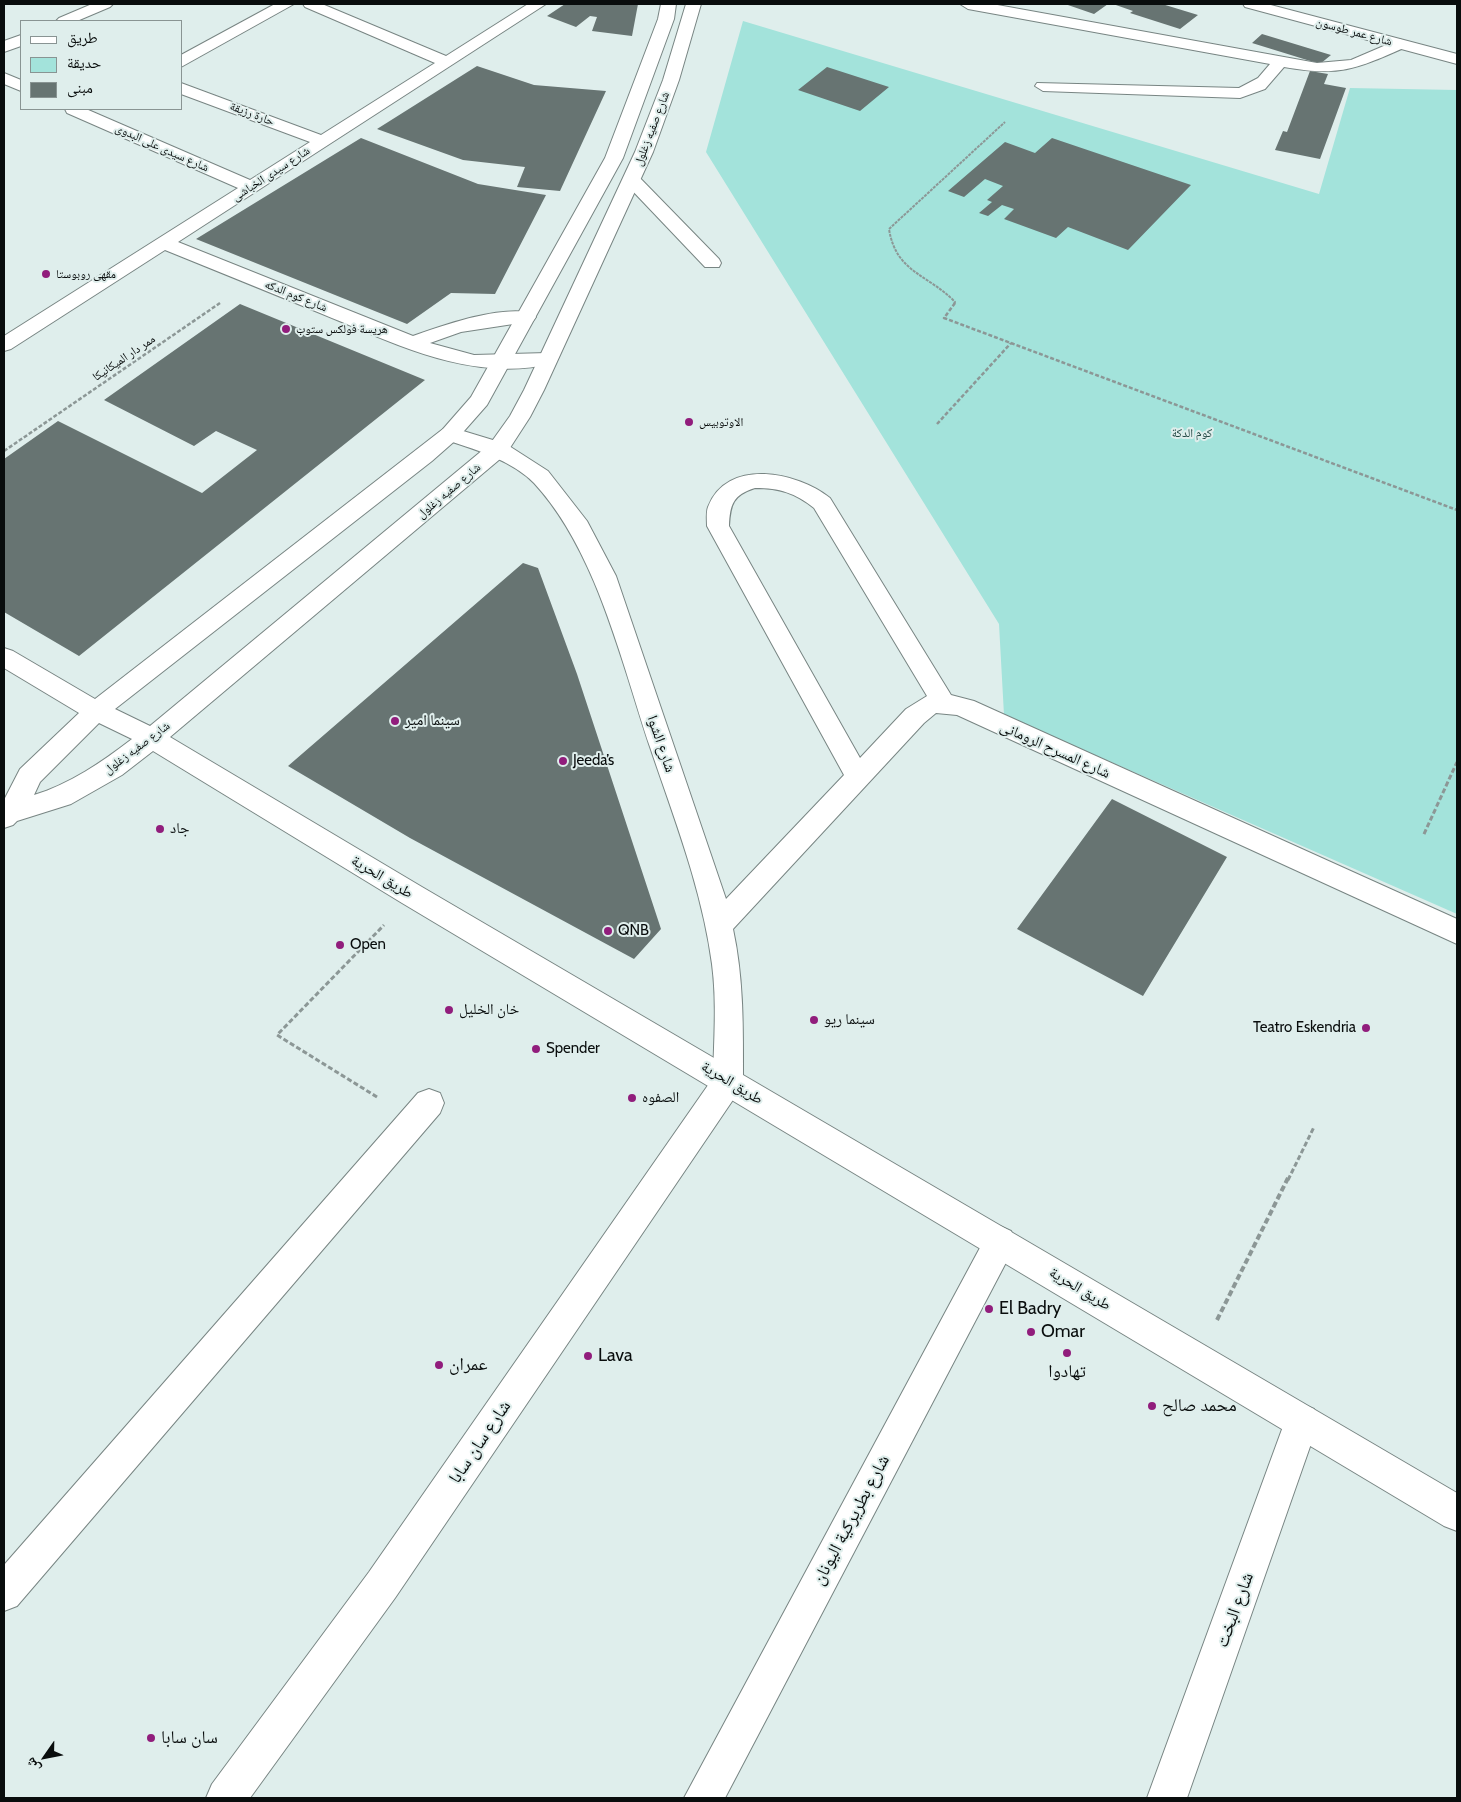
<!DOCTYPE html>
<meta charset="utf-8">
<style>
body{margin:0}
#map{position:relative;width:1461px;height:1802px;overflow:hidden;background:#dfeeec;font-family:Cabin,"Noto Naskh Arabic",sans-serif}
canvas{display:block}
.frame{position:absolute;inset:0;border:5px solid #090d0d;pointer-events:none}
.legend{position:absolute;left:20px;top:20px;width:162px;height:90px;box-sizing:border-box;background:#dfeeec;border:1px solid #899493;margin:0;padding:6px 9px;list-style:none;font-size:15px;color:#090d0d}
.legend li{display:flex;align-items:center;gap:10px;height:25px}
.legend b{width:25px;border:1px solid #899493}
.north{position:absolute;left:20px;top:1732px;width:50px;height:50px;-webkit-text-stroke:4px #dfeeec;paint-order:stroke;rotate:237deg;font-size:14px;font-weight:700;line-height:20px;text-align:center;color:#090d0d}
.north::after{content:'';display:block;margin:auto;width:18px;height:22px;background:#090d0d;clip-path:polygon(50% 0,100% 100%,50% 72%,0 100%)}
</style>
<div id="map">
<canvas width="1461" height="1802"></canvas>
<div class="frame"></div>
<ul class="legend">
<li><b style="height:6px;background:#fff"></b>طريق</li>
<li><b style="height:14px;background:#a3e3db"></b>حديقة</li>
<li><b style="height:14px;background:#677472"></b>مبنى</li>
</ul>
<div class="north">ش</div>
</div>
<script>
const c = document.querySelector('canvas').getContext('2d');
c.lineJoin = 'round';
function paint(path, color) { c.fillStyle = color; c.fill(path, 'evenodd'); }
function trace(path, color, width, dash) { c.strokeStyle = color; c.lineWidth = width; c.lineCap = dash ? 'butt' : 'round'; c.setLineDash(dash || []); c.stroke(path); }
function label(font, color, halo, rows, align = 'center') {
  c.font = font + ' Cabin,"Noto Naskh Arabic",sans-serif'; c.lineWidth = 4; c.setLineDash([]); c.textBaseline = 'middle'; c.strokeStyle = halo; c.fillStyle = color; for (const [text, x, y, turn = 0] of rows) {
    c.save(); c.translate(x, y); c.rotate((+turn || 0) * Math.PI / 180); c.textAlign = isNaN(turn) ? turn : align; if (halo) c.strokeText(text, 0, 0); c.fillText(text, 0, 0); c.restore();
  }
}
paint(new Path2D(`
 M 743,21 L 1319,194 L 1350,88 L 1457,90 L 1457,914 L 1004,715 L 999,624 L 706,152 Z`), '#a3e3db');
paint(new Path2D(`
 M 565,4 L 638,4 L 632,36 L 592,31 L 597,17 L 590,16 L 576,27 L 547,16 Z
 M 1065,4 L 1108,4 L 1094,14 Z
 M 1113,4 L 1162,4 L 1198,15 L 1180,29 L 1130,13 L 1133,11 Z
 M 1262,34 L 1331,55 L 1320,64 L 1252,43 Z
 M 477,66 L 534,85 L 606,91 L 560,191 L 517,187 L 525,167 L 463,160 L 377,129 Z
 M 827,67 L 889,87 L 860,111 L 798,90 Z
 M 1310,71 L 1328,74 L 1324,84 L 1346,88 L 1320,159 L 1275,150 L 1283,131 L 1287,132 Z
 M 361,138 L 478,184 L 546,195 L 495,294 L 451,293 L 407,324 L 196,239 Z
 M 1052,138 L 1191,185 L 1128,250 L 1068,227 L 1056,238 L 1004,219 L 1014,209 L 1002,205 L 988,216 L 979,213 L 992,202 L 987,200 L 1003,186 L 985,179 L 964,197 L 948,191 L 1005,142 L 1035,153 Z
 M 240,304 L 425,380 L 79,656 L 4,612 L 4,459 L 58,421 L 202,493 L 257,450 L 216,431 L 194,446 L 104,400 Z
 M 523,563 L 538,568 L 577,674 L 661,929 L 634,959 L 410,838 L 288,766 Z
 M 1112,799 L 1227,857 L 1143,996 L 1017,929 Z`), '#677472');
const minor = new Path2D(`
 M 92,4 L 113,4 L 110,7 L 77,21 L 56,21 L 59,18 Z
 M 275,4 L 294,4 L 181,67 L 181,55 Z
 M 303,4 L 322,4 L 446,56 L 528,4 L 546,4 L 178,242 L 413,336 C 444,325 500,305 533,313 L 536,317 L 533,321 L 461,332 L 430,343 L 474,355 L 547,353 L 554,355 L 557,359 L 554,363 C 472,384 394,343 320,313 C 269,292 217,271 165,250 L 11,349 L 4,351 L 4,336 L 238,188 L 67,113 L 65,109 L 86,109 L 250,180 L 310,142 L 181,94 L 181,83 L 321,135 L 435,63 L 305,7 Z
 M 960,4 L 992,4 L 1317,63 L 1351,60 L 1400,39 L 1408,44 L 1406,47 C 1356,69 1339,77 1284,67 L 1265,89 L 1240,98 L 1043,91 L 1035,86 L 1037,83 L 1239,88 L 1258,78 L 1270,64 L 968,9 Z
 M 21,35 L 21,46 L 4,52 L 4,41 Z
 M 4,73 L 21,80 L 21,91 L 4,84 Z
 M 632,175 L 638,176 L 719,259 L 721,263 L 719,267 L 705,267 L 626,184 L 623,180 L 626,176 Z
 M 450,427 L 506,444 L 548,471 L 587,521 L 616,576 L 726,899 L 844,775 L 707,526 C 707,520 706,512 708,507 C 727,457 798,472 830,498 L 951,695 L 974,701 L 1457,919 L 1457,944 L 957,715 L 936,713 L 924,723 L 733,929 C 744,980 743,1029 743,1081 L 739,1091 L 395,1598 L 250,1798 L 206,1798 L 212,1784 L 369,1572 L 713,1078 C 714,1040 717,1002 712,964 C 702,889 674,818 650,747 C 621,660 596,550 534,483 C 512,460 471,448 443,439 L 439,434 L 443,429 ZM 755,488 C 780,488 795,493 814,508 L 927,696 L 906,709 L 860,758 L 729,526 C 730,504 733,495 755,488 Z
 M 429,1089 L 440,1093 L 444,1103 L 440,1113 L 17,1606 L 4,1611 L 4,1565 L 418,1093 Z
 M 1000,1226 L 1011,1231 L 1016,1242 L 1011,1253 L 725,1798 L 684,1798 L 989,1231 Z
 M 1302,1404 L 1314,1409 L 1319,1421 L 1187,1798 L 1147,1798 L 1285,1421 L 1290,1409 Z`);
const major = new Path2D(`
 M 661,4 L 676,4 L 674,19 L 623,158 L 487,405 L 457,439 L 432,461 L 115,709 L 150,726 L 490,444 L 510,416 L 524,390 L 635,152 L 663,80 L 686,4 L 701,4 L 679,80 L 653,152 L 544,390 L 530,417 L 506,454 L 170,737 L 422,887 L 1457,1493 L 1457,1531 L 1444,1526 L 402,903 L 153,751 L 122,775 L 71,804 L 17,821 L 13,825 L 4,828 L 4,800 L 20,769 L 79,713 L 4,668 L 4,648 L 13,651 L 95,699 L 443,429 L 471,397 L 605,158 L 658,19 ZM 99,723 L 132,739 C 102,762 70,784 34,795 L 40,782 Z
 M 1243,4 L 1267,4 L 1457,54 L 1457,64 L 1245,7 Z`);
trace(minor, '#788583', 2);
trace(major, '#788583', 2);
trace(new Path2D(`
 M 954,304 L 955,302 C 928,274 896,273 889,229 L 1005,122`), '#8c9796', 2, [3, 1]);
trace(new Path2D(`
 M 955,303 L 944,318 L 1457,510
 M 937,424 L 1011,343
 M 4,451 L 220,303`), '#8c9796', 2.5, [4, 2]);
trace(new Path2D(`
 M 1424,834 L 1457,762
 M 377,1097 L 277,1035 L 384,925
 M 1288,1180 L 1314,1127`), '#8c9796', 3, [5, 2.5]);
trace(new Path2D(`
 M 1217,1320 L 1288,1178`), '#8c9796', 4, [6, 3]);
paint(minor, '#fff');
paint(major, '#fff');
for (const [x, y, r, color] of [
 [46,274,5,"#911d7c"],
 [286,329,5,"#911d7c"],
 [689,422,5,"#911d7c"],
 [395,721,5,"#911d7c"],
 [563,761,5,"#911d7c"],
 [160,829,5,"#911d7c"],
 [608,931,5,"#911d7c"],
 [340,945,5,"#911d7c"],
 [449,1010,5,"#911d7c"],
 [814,1020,5,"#911d7c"],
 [1366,1028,5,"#911d7c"],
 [536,1049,5,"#911d7c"],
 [632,1098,5,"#911d7c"],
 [989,1309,5,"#911d7c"],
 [1031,1332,5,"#911d7c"],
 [1067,1353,5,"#911d7c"],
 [588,1356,5,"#911d7c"],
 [439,1365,5,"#911d7c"],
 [1152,1406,5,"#911d7c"],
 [151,1738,5,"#911d7c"]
]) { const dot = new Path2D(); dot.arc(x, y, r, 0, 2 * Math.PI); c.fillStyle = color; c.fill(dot); trace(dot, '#dfeeec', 2); }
label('12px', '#090d0d', '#dfeeec', [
 ["شارع عمر طوسون",1354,32,15],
 ["حارة رزيقة",252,114,21],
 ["شارع صفيه زغلول",652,129,-69],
 ["شارع سيدى على البدوى",162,148,24],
 ["شارع سيدى الخباشى",271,174,-33],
 ["شارع كوم الدكه",296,296,22],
 ["ممر دار الميكانيكا",124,358,-34],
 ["شارع صفيه زغلول",449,491,-40],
 ["شارع صفيه زغلول",137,748,-37]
]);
label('12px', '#090d0d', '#dfeeec', [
 ["مقهى روبوستا",56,274],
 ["هريسة فولكس ستوب",296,329],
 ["الاوتوبيس",699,422]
], 'left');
label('12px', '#214743', '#dfeeec', [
 ["كوم الدكة",1192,433]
]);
label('15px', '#090d0d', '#dfeeec', [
 ["سينما امير",405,721],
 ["Jeeda’s",573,761],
 ["جاد",170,829],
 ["QNB",618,931],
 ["Open",350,945],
 ["خان الخليل",459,1010],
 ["سينما ريو",824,1020],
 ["Teatro Eskendria",1356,1028,"right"],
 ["Spender",546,1049],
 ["الصفوه",642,1098]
], 'left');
label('15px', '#090d0d', '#dfeeec', [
 ["شارع الشوا",661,744,71],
 ["شارع المسرح الرومانى",1055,750,24],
 ["طريق الحرية",382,877,31],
 ["طريق الحرية",732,1083,31],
 ["طريق الحرية",1080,1289,31]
]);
label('18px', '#090d0d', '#dfeeec', [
 ["El Badry",999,1309],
 ["Omar",1041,1332],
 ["Lava",598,1356],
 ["عمران",449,1365],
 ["تهادوا",1067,1372,"center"],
 ["محمد صالح",1162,1406],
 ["سان سابا",161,1738]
], 'left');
label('18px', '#090d0d', '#dfeeec', [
 ["شارع سان سابا",480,1442,-56],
 ["شارع بطريركية اليونان",851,1520,-62],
 ["شارع البخت",1235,1610,-70]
]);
</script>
